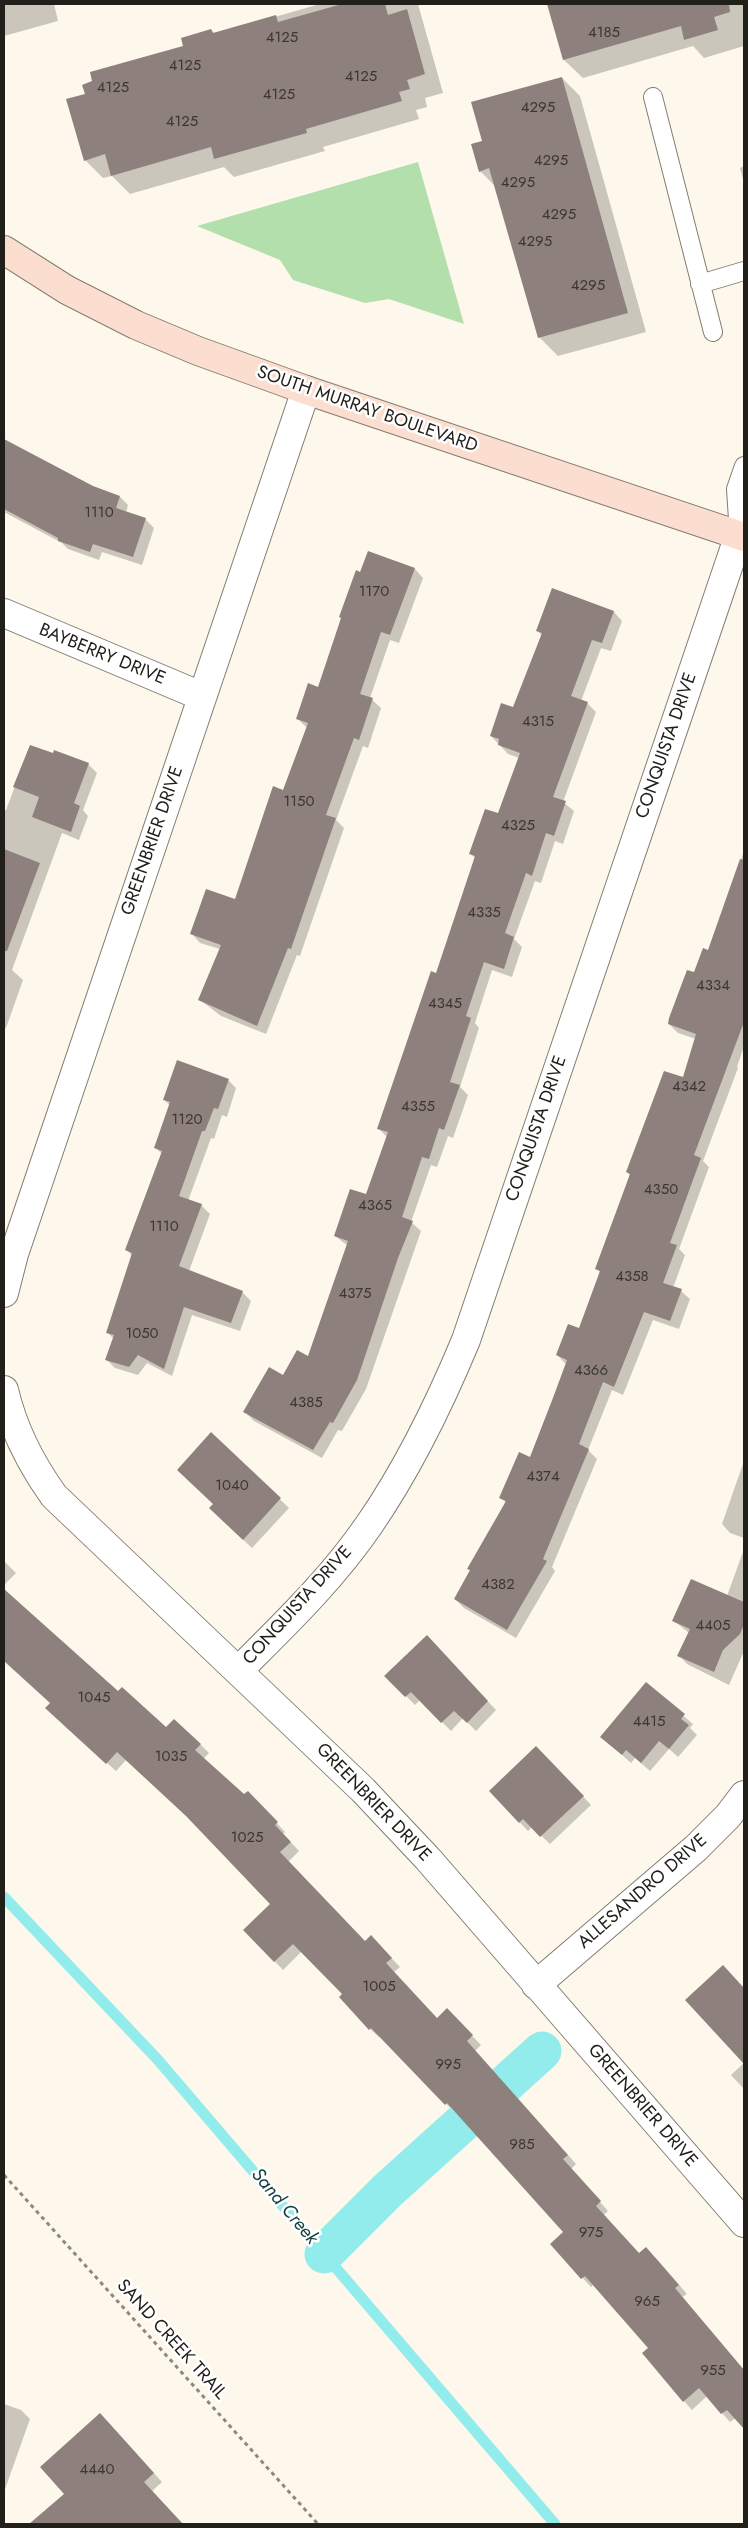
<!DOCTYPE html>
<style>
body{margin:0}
#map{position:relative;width:748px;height:2528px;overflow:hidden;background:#fdf8eb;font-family:Jost,sans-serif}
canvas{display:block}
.frame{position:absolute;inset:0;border:5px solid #211f1a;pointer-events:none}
</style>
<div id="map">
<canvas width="748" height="2528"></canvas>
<div class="frame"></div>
</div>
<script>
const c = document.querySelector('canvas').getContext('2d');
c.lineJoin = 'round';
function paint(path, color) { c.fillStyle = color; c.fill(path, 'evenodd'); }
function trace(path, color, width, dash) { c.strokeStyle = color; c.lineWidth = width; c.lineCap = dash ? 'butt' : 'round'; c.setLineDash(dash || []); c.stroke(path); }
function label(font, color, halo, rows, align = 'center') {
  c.font = font + ' Jost,sans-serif'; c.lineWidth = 5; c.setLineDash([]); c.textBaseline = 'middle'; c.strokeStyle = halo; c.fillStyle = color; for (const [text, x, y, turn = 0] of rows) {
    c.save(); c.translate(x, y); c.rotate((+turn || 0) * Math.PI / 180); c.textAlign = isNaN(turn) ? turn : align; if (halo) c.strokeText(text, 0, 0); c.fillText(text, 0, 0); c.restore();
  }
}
paint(new Path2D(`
 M 418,162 L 464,324 L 389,299 L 365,303 L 293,280 L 280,260 L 197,226 Z`), '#b2dfac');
paint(new Path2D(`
 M 4,4 L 54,4 L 58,21 L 4,36 Z
 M 320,4 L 418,4 L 443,93 L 425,98 L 427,107 L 416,110 L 419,119 L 323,147 L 325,151 L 234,177 L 224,167 L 130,194 L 112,176 L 103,178 L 85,160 L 86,95 L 185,47 L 211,30 L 215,34 Z
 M 548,4 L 744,4 L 744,46 L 704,58 L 693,46 L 583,78 L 564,60 Z
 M 562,78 L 580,96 L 646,332 L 558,356 L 539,337 L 496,187 L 480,171 Z
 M 744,166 L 744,183 L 740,168 Z
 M 4,440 L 92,488 L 120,497 L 128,505 L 126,513 L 145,519 L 154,528 L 142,565 L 102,552 L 99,560 L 68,549 L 62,543 L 4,512 Z
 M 368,553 L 415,569 L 423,578 L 399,643 L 390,640 L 370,698 L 381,708 L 368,748 L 363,746 L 336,820 L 344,828 L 300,956 L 297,955 L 266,1034 L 221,1016 L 200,1000 L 220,949 L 200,943 L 192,934 L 236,901 L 284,791 L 307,728 L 297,718 L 319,689 Z
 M 553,590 L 614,612 L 622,621 L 611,651 L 601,648 L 581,701 L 587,703 L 596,712 L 563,802 L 574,811 L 563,844 L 555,841 L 541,883 L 535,881 L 514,939 L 522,947 L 512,977 L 492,970 L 475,1023 L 479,1028 L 460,1087 L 468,1095 L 453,1138 L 448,1136 L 437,1167 L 431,1165 L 411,1222 L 421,1231 L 366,1389 L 342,1431 L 338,1430 L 322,1458 L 254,1421 L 245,1412 L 308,1358 L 348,1246 L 335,1236 L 367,1196 L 388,1138 L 378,1128 L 437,974 L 476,859 L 471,854 L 499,815 L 519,758 L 508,754 L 491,736 L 514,709 L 542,636 L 538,631 Z
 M 30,746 L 88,764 L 97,773 L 83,810 L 88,816 L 79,840 L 62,833 L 12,970 L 23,980 L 6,1028 L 4,1027 L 4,810 L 6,810 Z
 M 744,851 L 744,1046 L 737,1067 L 738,1068 L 703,1161 L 709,1167 L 679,1249 L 685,1255 L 673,1288 L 681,1291 L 690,1299 L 679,1329 L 653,1320 L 623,1395 L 612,1390 L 588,1450 L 597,1459 L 552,1567 L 555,1571 L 516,1638 L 464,1608 L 455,1599 L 471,1571 L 468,1568 L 506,1503 L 501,1498 L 530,1458 L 566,1364 L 557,1355 L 580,1330 L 601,1273 L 597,1269 L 630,1175 L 627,1172 L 684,1078 L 696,1039 L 678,1033 L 669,1024 L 694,973 L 709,951 Z
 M 228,1080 L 236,1088 L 227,1117 L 222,1115 L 214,1139 L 211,1138 L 188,1201 L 201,1205 L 210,1214 L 189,1271 L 242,1292 L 251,1301 L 240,1331 L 192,1315 L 172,1376 L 147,1363 L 138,1375 L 115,1368 L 106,1359 L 114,1339 L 107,1332 L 132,1256 L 127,1250 L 162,1154 L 156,1148 L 170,1106 L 164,1099 Z
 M 212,1434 L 289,1508 L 252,1548 L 219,1517 L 215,1504 Z
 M 744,1461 L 744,1538 L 730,1533 L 722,1524 Z
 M 744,1549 L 744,1651 L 729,1685 L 687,1664 L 679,1655 L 689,1633 L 674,1621 L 727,1596 Z
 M 4,1561 L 16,1573 L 4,1585 Z
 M 4,1590 L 118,1693 L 166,1729 L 200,1744 L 209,1753 L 203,1759 L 244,1796 L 256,1801 L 285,1832 L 283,1834 L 299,1851 L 288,1862 L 365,1942 L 371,1937 L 400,1967 L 394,1972 L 437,2020 L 447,2010 L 481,2045 L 475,2051 L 576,2164 L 571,2169 L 608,2211 L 604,2215 L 639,2255 L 655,2257 L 687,2294 L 682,2297 L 744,2370 L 744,2427 L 736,2418 L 730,2422 L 707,2396 L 692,2410 L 684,2401 L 650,2348 L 594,2284 L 591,2287 L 551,2244 L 564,2232 L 456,2111 L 455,2113 L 381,2036 L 379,2037 L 370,2029 L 340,1997 L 343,1994 L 302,1951 L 283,1970 L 245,1930 L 271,1905 L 192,1821 L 126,1760 L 116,1771 L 56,1717 L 51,1703 L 4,1661 Z
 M 435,1645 L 496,1710 L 476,1731 L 463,1718 L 451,1731 L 420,1700 L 415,1705 L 386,1676 Z
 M 646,1684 L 693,1724 L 690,1728 L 697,1735 L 678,1757 L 669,1749 L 650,1771 L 635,1758 L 631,1763 L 602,1737 Z
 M 545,1756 L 591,1805 L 550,1844 L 532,1827 L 528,1831 L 490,1791 Z
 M 731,1975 L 744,1989 L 744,2062 L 686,2000 Z
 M 744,2063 L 744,2089 L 731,2075 Z
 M 4,2404 L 21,2410 L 30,2419 L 4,2492 Z
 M 109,2423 L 162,2482 L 152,2491 L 182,2524 L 59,2524 L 47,2511 L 66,2494 Z`), '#0003');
trace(new Path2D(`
 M 4,1897 L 158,2060 L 555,2524`), '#91eceb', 11);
trace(new Path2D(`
 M 324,2254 L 387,2191 L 542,2051`), '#91eceb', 39);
paint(new Path2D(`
 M 342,4 L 385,4 L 388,15 L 407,9 L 425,74 L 407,80 L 410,89 L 399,92 L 402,101 L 306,129 L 307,133 L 214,159 L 211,147 L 111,176 L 105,154 L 84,161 L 66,99 L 85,94 L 82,85 L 92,81 L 90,72 L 183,46 L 181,38 L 211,29 L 213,33 L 276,15 L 278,22 Z
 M 547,4 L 729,4 L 730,12 L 714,17 L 718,30 L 684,40 L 681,26 L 563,60 Z
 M 562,77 L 628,313 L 538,338 L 489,168 L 479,172 L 471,144 L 482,141 L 471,102 Z
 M 4,439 L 93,486 L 120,496 L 116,508 L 146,518 L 133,557 L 93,544 L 90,552 L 58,541 L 58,538 L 4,509 Z
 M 368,551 L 415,568 L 390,635 L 381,632 L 360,694 L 373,698 L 359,740 L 354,738 L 326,815 L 336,818 L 291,949 L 288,948 L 257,1026 L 198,1000 L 221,945 L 190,934 L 206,889 L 235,899 L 273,786 L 283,790 L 308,723 L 296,719 L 308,683 L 318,687 L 341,618 L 339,617 L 356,570 L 360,572 Z
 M 552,588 L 614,611 L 602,643 L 592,640 L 571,696 L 588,702 L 553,797 L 566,801 L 554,836 L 546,833 L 532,876 L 526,873 L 505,933 L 514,937 L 504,969 L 484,962 L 466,1016 L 471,1018 L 450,1082 L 460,1085 L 444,1130 L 439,1128 L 429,1159 L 422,1157 L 402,1217 L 413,1221 L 398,1258 L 357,1380 L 333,1423 L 330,1422 L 313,1450 L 243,1412 L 269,1367 L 283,1375 L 297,1350 L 308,1356 L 348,1241 L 334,1236 L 350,1189 L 366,1194 L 388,1132 L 377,1129 L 431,971 L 436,973 L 475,856 L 469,854 L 485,809 L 498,813 L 520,753 L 498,745 L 499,739 L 490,736 L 501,703 L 513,707 L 542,633 L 536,631 Z
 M 30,745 L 53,753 L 54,750 L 89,763 L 74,803 L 80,806 L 71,832 L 32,817 L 39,797 L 13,787 Z
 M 4,849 L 40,863 L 7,951 L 4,951 Z
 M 740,859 L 744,860 L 744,1022 L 694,1155 L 701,1158 L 670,1243 L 677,1245 L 663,1283 L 682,1289 L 670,1321 L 644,1312 L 614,1387 L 603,1382 L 579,1444 L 589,1449 L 543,1559 L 547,1561 L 507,1630 L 454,1599 L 470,1570 L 467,1569 L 506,1501 L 499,1498 L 519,1452 L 530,1457 L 553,1398 L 567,1360 L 556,1355 L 568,1324 L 579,1328 L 600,1271 L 595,1269 L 630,1174 L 626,1172 L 664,1071 L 683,1077 L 696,1034 L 668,1024 L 669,1018 L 687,970 L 694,972 L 703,948 L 708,950 Z
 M 177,1060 L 229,1079 L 218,1109 L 214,1108 L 205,1131 L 202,1131 L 179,1196 L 202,1204 L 179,1266 L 243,1291 L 231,1323 L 184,1307 L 164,1369 L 138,1355 L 129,1367 L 105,1360 L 114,1335 L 106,1333 L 132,1253 L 125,1250 L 162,1151 L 154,1148 L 170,1102 L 163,1100 Z
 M 211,1432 L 281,1498 L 243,1540 L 209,1508 L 213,1504 L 177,1470 Z
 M 691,1579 L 744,1602 L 744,1624 L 740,1634 L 723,1650 L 714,1672 L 677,1656 L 690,1629 L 672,1621 Z
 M 4,1589 L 118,1691 L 122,1687 L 166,1727 L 174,1719 L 201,1744 L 195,1750 L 244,1794 L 248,1791 L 278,1822 L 275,1825 L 291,1842 L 280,1852 L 365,1941 L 371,1935 L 392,1958 L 386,1963 L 437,2018 L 447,2008 L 473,2035 L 467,2041 L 568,2155 L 563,2159 L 601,2201 L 596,2206 L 639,2253 L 646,2247 L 679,2285 L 675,2288 L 744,2370 L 744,2429 L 727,2410 L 721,2414 L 699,2388 L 683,2402 L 642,2353 L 648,2348 L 585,2276 L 581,2279 L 550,2244 L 563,2232 L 447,2103 L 445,2105 L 371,2028 L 369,2030 L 339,1997 L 342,1994 L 293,1944 L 274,1962 L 243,1930 L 270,1904 L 186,1816 L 117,1752 L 106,1764 L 45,1708 L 50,1703 L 4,1661 Z
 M 427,1635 L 488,1701 L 467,1723 L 454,1711 L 441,1723 L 411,1692 L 405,1697 L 384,1676 Z
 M 646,1682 L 685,1714 L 681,1719 L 689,1725 L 669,1749 L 659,1741 L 641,1763 L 626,1750 L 622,1755 L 600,1737 Z
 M 536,1746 L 584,1796 L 540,1837 L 523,1819 L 519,1823 L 489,1791 Z
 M 723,1965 L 744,1988 L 744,2064 L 685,2000 Z
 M 100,2413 L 154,2473 L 144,2482 L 183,2524 L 29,2524 L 64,2494 L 40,2467 Z`), '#8e807c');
const lane = new Path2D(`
 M 653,97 L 713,332
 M 700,284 L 744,271
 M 739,535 L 736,489 L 744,466`);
const street = new Path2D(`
 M 4,613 L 201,696
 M 4,1293 L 14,1254 L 306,390
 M 4,1390 C 13,1429 31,1464 54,1496 L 363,1790 L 428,1859 L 744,2223
 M 239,1670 C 285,1624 332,1579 369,1525 C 409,1467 439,1405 466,1340 L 739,535
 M 536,1985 L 696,1848 L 728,1816 L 744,1795`);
const secondary = new Path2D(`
 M 4,250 L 67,290 L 136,325 L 198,351 L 306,390 L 744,537`);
trace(lane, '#827d72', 20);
trace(street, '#827d72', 30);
trace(secondary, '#827d72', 30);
trace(new Path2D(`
 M 4,2175 L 318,2524`), '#8c8980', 3, [4, 4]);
trace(lane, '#fff', 18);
trace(street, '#fff', 28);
trace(secondary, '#fcded0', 28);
label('15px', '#3c3732', null, [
 ["4185",604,33],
 ["4125",282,38],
 ["4125",185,66],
 ["4125",361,77],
 ["4125",113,88],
 ["4125",279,95],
 ["4295",538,108],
 ["4125",182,122],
 ["4295",551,161],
 ["4295",518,183],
 ["4295",559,215],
 ["4295",535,242],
 ["4295",588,286],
 ["1110",99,513],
 ["1170",374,592],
 ["4315",538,722],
 ["1150",299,802],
 ["4325",518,826],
 ["4335",484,913],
 ["4334",713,986],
 ["4345",445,1004],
 ["4342",689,1087],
 ["4355",418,1107],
 ["1120",187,1120],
 ["4350",661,1190],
 ["4365",375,1206],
 ["1110",164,1227],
 ["4358",632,1277],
 ["4375",355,1294],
 ["1050",142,1334],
 ["4366",591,1371],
 ["4385",306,1403],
 ["4374",543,1477],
 ["1040",232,1486],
 ["4382",498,1585],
 ["4405",713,1626],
 ["1045",94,1698],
 ["4415",649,1722],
 ["1035",171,1757],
 ["1025",247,1838],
 ["1005",379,1987],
 ["995",448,2065],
 ["985",522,2145],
 ["975",591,2233],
 ["965",647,2302],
 ["955",713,2371],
 ["4440",97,2470]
]);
label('18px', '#211f1a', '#fff', [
 ["SOUTH MURRAY BOULEVARD",367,410,19],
 ["BAYBERRY DRIVE",102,655,22],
 ["CONQUISTA DRIVE",667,746,-71],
 ["GREENBRIER DRIVE",153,841,-71],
 ["CONQUISTA DRIVE",537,1129,-71],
 ["CONQUISTA DRIVE",298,1606,-48],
 ["GREENBRIER DRIVE",373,1803,46],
 ["ALLESANDRO DRIVE",643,1892,-41],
 ["GREENBRIER DRIVE",642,2106,49],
 ["SAND CREEK TRAIL",171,2340,48]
]);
label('italic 19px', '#143f3f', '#fff', [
 ["Sand Creek",284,2207,50]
]);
</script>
